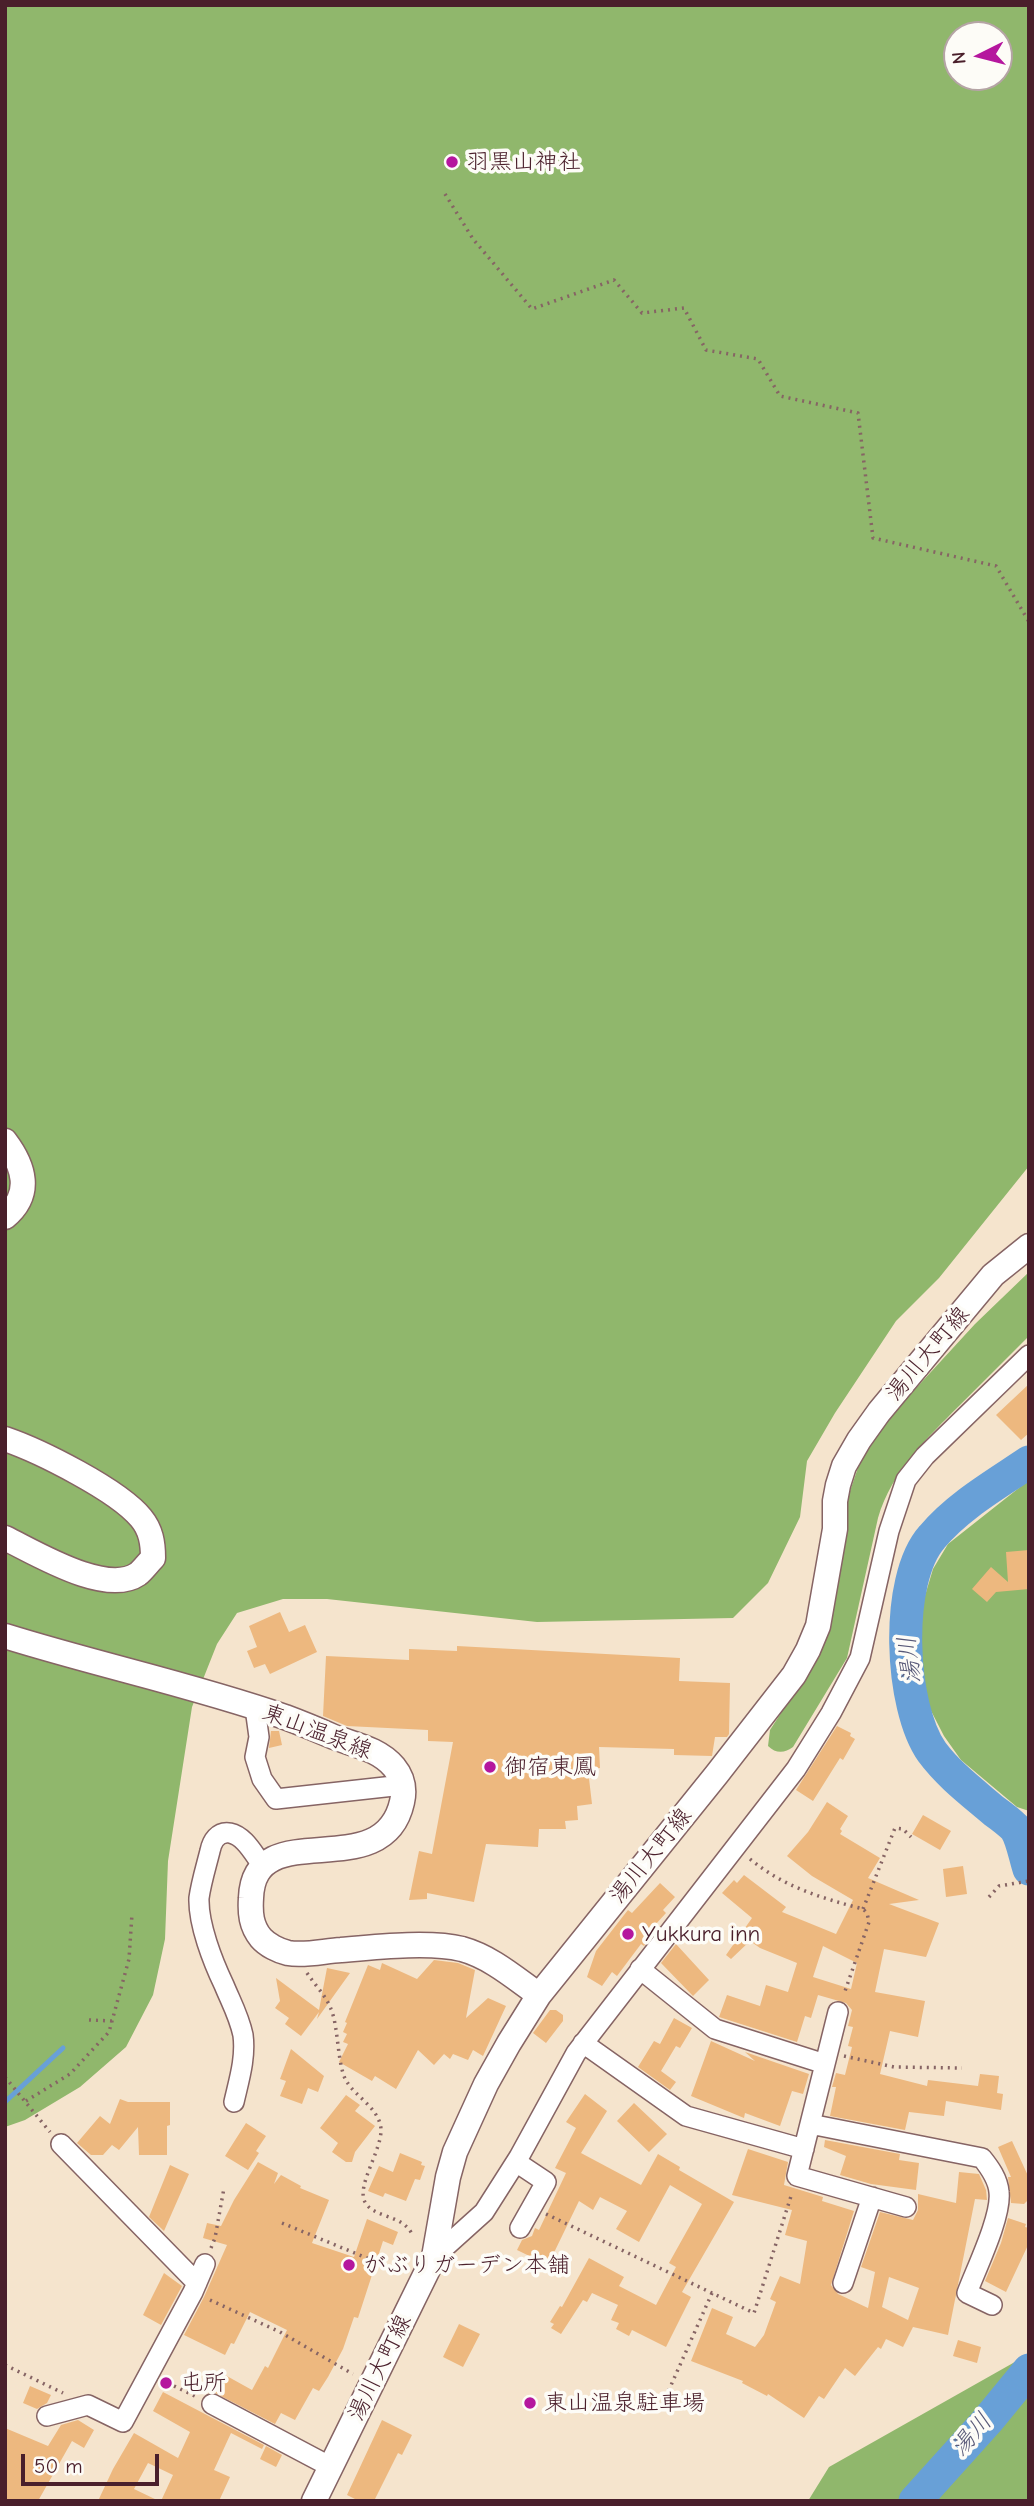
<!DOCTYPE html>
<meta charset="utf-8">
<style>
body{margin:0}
#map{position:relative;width:1034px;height:2506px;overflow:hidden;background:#f5e4cd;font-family:"Comic Neue",sans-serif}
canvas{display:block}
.frame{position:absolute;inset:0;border:7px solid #4a1f2b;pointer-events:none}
.north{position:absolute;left:943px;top:21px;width:70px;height:70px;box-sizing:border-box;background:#fdfcf7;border:2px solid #b5a4a5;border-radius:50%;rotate:264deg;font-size:19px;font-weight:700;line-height:28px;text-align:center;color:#4a1f2b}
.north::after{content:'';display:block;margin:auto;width:24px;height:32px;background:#b5179e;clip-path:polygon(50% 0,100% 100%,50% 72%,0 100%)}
.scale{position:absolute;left:21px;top:2454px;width:138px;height:32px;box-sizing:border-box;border:4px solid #4a1f2b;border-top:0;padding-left:9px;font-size:21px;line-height:24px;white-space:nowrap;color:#4a1f2b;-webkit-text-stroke:5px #fdfcf7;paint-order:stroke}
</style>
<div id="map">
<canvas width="1034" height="2506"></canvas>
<div class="frame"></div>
<div class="north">N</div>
<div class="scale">50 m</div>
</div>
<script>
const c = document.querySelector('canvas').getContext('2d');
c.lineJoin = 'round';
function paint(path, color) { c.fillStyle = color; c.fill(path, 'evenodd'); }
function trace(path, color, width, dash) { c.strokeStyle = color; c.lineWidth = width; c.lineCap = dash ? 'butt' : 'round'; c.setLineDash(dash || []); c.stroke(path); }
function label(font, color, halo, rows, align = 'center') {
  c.font = font + ' "Comic Neue","Klee One",sans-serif'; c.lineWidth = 7; c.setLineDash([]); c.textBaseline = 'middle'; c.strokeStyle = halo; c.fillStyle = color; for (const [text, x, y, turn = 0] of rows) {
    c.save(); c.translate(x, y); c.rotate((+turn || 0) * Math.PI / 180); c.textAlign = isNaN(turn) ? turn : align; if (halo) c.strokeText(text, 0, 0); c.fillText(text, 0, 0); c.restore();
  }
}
paint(new Path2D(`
 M 5,5 L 1029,5 L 1029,1166 L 939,1278 L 896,1321 L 835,1413 L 807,1461 L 800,1517 L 768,1583 L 733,1618 L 537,1622 L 327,1599 L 283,1599 L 237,1613 L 217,1644 L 192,1707 L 168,1861 L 165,1939 L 153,1995 L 126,2047 L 80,2087 L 25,2120 L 5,2127 ZM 957,35 L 999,35 L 999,77 L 957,77 Z
 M 1029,1272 L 1029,1336 C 1006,1359 983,1382 960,1405 C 926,1439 892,1471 878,1518 L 847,1658 L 793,1747 C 785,1753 776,1754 768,1746 L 770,1730 L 803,1679 L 842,1546 L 849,1494 L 863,1453 L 873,1435 L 975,1324 Z
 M 1029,1480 L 1029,1811 L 1017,1807 L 961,1760 L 944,1736 L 927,1703 L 920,1655 L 921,1609 L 933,1569 L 948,1544 Z
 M 1029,2354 L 1029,2501 L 808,2501 L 829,2467 Z`), '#90b76c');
trace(new Path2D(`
 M 5,2102 L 63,2048`), '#68a0d7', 5);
trace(new Path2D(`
 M 1029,1462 C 995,1485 958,1506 932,1537 C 894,1580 900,1707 932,1752 C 949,1775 973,1793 994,1811 C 1001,1816 1009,1822 1015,1828 C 1022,1838 1025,1857 1029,1869
 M 915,2501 L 988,2420 L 1029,2370`), '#68a0d7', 33);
paint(new Path2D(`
 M 1029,1384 L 1029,1433 L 1021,1440 L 996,1415 Z
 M 1029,1550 L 1029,1589 L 996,1592 L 987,1602 L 972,1589 L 991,1567 L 1008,1582 L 1006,1552 Z
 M 280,1612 L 289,1632 L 305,1625 L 317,1652 L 270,1674 L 265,1664 L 254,1668 L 247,1651 L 257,1647 L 249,1626 Z
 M 457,1646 L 680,1658 L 679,1681 L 730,1683 L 729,1734 L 727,1737 L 715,1737 L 712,1756 L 674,1755 L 674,1749 L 599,1747 L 600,1768 L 588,1770 L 592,1804 L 577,1806 L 578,1820 L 565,1821 L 566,1829 L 539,1829 L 538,1847 L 486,1844 L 474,1902 L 427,1893 L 427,1899 L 409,1900 L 419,1851 L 432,1854 L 453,1742 L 428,1741 L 428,1730 L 347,1726 L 323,1716 L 326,1656 L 409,1660 L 409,1649 L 457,1651 Z
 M 837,1726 L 851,1733 L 850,1736 L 855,1739 L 843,1760 L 840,1758 L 813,1801 L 796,1790 Z
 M 271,1731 L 279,1731 L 282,1745 L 269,1748 Z
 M 827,1802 L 848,1816 L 840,1829 L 842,1831 L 840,1834 L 880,1858 L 868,1878 L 919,1900 L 889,1904 L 939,1923 L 926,1957 L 884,1949 L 875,1992 L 925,2001 L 918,2037 L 890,2031 L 880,2074 L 927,2086 L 928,2080 L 978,2086 L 980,2074 L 999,2076 L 997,2093 L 1003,2094 L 1001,2110 L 946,2101 L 944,2116 L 909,2112 L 905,2130 L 830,2116 L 836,2087 L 832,2087 L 836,2073 L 845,2075 L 852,2047 L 848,2046 L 853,2027 L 848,2026 L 852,2010 L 846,2003 L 818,1995 L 811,2018 L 805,2016 L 797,2042 L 719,2017 L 727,1995 L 760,2006 L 766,1985 L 788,1992 L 797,1963 L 760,1948 L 750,1941 L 731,1959 L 726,1955 L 752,1918 L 722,1893 L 734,1880 L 737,1883 L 744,1875 L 786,1907 L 782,1912 L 836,1934 L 853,1900 L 812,1876 L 787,1856 L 808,1832 ZM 823,1946 L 857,1963 L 851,1989 L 813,1977 Z
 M 923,1815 L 951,1831 L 940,1850 L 912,1834 Z
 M 963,1866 L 967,1894 L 946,1897 L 943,1869 Z
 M 660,1883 L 675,1897 L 663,1910 L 666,1913 L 655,1925 L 658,1927 L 644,1946 L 641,1944 L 617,1976 L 612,1972 L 602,1986 L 587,1977 L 596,1951 L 624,1915 L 628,1910 L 632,1913 Z
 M 676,1944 L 709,1980 L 693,1996 L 661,1963 Z
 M 434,1960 L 458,1963 L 475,1970 L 466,2018 L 488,1998 L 506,2006 L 483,2056 L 473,2050 L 468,2060 L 453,2054 L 450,2059 L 444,2054 L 434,2065 L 418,2050 L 396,2089 L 375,2076 L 372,2081 L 339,2062 L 348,2044 L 343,2042 L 347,2034 L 343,2032 L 347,2023 L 345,2022 L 368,1965 L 380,1970 L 382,1963 L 417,1979 Z
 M 327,1968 L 350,1973 L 317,2019 L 319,2012 L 301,2036 L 285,2024 L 289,2018 L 275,2008 L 280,2001 L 276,1978 L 319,2010 Z
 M 550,2010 L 556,2010 L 563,2015 L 563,2021 L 546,2043 L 533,2033 Z
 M 674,2018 L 692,2028 L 680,2048 L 676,2046 L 661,2071 L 676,2082 L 670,2090 L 638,2067 L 654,2041 L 660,2044 Z
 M 711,2041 L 755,2061 L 745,2052 L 809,2074 L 803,2094 L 792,2091 L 780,2126 L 745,2113 L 744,2118 L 691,2096 Z
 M 291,2049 L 324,2076 L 318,2092 L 308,2088 L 302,2104 L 280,2096 L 286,2081 L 280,2079 Z
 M 585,2094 L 607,2111 L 581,2153 L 641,2185 L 658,2154 L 680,2167 L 679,2170 L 734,2202 L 682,2292 L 691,2297 L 666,2347 L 632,2330 L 629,2336 L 616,2329 L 619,2323 L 611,2320 L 618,2305 L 592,2293 L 587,2302 L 583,2300 L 561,2334 L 551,2328 L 554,2324 L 550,2322 L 560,2306 L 562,2307 L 589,2258 L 624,2277 L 619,2286 L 656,2305 L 676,2267 L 669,2263 L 702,2204 L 670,2185 L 639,2242 L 616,2229 L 627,2211 L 600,2197 L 593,2210 L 579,2201 L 548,2265 L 517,2250 L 522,2240 L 532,2236 L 535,2228 L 539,2230 L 566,2173 L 555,2168 L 576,2128 L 566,2122 Z
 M 346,2095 L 360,2105 L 355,2111 L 375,2126 L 355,2152 L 352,2162 L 346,2162 L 332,2152 L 338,2143 L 320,2128 Z
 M 120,2099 L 128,2102 L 170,2102 L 170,2125 L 167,2126 L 167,2155 L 139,2155 L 138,2127 L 119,2150 L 112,2145 L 103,2155 L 91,2155 L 77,2143 L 100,2116 L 110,2124 Z
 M 634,2103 L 667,2134 L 649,2152 L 617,2121 Z
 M 246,2123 L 266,2136 L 256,2151 L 259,2153 L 248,2170 L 225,2156 Z
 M 825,2140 L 900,2154 L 899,2160 L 919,2163 L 916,2190 L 871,2184 L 840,2175 L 846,2156 L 824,2147 Z
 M 1012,2141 L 1029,2178 L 1029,2199 L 1024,2204 L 1011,2203 L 1008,2177 L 1011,2177 L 998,2147 Z
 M 748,2149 L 788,2162 L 784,2185 L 823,2197 L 822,2201 L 854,2211 L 831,2285 L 838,2294 L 868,2308 L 875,2272 L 861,2267 L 880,2212 L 913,2220 L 918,2210 L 918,2194 L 956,2203 L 959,2172 L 979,2174 L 986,2190 L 987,2200 L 975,2199 L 948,2335 L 913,2327 L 903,2347 L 886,2339 L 881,2349 L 878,2347 L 855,2376 L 845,2368 L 824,2399 L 819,2396 L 804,2418 L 768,2394 L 767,2396 L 742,2383 L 743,2381 L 691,2361 L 712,2308 L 733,2317 L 726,2334 L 755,2347 L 764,2335 L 776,2302 L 770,2299 L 780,2276 L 800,2284 L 807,2241 L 785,2235 L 792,2210 L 732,2195 ZM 889,2277 L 919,2288 L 908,2320 L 882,2307 Z
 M 400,2153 L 422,2162 L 421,2165 L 425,2166 L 420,2180 L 415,2179 L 406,2201 L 385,2193 L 383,2197 L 368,2191 L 379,2166 L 393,2172 Z
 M 258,2162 L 278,2173 L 274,2184 L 281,2175 L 301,2186 L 300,2188 L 329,2200 L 312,2243 L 354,2257 L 367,2219 L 398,2232 L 393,2245 L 383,2241 L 358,2318 L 354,2317 L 343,2349 L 328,2377 L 319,2391 L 313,2388 L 295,2420 L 281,2413 L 275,2424 L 215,2393 L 225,2375 L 252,2390 L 265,2366 L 268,2368 L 287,2330 L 250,2312 L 234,2344 L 231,2343 L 225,2355 L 184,2335 L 204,2297 L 227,2245 L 203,2238 L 207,2223 L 221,2226 L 234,2200 Z
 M 170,2165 L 189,2174 L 164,2231 L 149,2217 Z
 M 1008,2218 L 1026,2224 L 1025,2227 L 1029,2228 L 1029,2243 L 1006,2292 L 985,2281 L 1001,2243 Z
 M 164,2273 L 182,2286 L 161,2325 L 143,2315 Z
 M 459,2324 L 480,2334 L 463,2367 L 443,2357 Z
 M 958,2340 L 981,2347 L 977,2363 L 953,2356 Z
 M 30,2386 L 51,2395 L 47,2403 L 37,2409 L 23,2403 Z
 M 163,2392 L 264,2445 L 262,2449 L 231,2433 L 214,2470 L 230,2477 L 219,2501 L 161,2501 L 173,2475 L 148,2463 L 134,2489 L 159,2501 L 98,2501 L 113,2469 L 134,2433 L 178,2458 L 190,2432 L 153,2411 Z
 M 78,2420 L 94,2430 L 84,2448 L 72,2441 L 38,2501 L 5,2501 L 5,2428 L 48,2446 L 61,2425 Z
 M 382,2420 L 412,2435 L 402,2455 L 398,2453 L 374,2501 L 359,2501 L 347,2495 Z
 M 266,2446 L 282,2455 L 276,2467 L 260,2459 Z`), '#edb87f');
const minor = new Path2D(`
 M 255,1708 L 259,1737 L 255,1757 L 262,1779 L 276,1799 L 403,1785
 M 640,1969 L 715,2029 L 825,2064
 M 838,2012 L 797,2176 L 906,2207
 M 583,2043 L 686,2116 L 804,2149
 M 234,2102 C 239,2080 246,2058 243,2035 C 239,2016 231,2002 224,1985 C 213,1962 198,1924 199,1898 C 201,1883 206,1867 210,1851 C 212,1841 218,1831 230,1833 C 245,1836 254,1855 263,1866
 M 810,2124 L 982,2158 C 990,2168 998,2179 999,2192 C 1002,2216 976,2269 967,2293 L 992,2305
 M 61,2144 L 197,2283
 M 516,2162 L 546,2182 L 520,2228
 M 434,2257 L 484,2212 L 519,2157 L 576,2053 L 796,1769 L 831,1713 L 860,1658 L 889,1531 L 906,1480 L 925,1456 L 1029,1355
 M 843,2283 L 872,2197
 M 212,2404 L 331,2467
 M 47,2416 L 88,2405 L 123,2422 L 193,2292 L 205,2264`);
const major = new Path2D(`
 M 5,1141 C 24,1166 33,1194 5,1217
 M 5,1439 C 40,1451 118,1490 141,1518 C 151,1530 153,1543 153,1558 C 148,1563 143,1570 138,1574 C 106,1596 36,1553 5,1538
 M 5,1636 C 98,1665 193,1685 285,1717 C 301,1723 318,1730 334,1737 C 355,1745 379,1749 394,1767 C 403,1778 405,1789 402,1802 C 383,1888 254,1812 251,1898 C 250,1913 251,1926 261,1938 C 267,1945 279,1951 288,1953 C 305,1956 324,1951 341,1950 C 375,1947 430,1941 462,1949 C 491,1957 515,1978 539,1995
 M 314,2501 L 434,2257 L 448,2177 L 455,2152 L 486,2084 L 509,2043 L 539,1995 L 717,1774 L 794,1675 L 808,1650 L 818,1626 L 835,1529 L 835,1501 L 838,1485 L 844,1466 L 859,1440 L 879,1412 L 993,1275 L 1029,1246`);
trace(minor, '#866464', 22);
trace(major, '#866464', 27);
trace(new Path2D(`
 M 445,194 L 473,239 L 532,309 L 614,280 L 642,313 L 684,308 L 706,350 L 758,359 L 780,396 L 858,413 L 873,538 L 996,566 L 1029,622
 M 750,1859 C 784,1887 821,1898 863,1909 L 867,1913 L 869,1922 L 844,1994
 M 989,1897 L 999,1886 L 1029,1881
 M 863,1909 L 895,1828 L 903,1829 L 911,1837
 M 307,1973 C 315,1985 326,1996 331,2009 C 339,2028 337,2067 347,2082 C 357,2098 379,2108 381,2129 C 382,2150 356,2186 365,2202 C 373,2218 402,2214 412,2234
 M 89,2020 L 113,2021
 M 844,2056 L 894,2067 L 962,2068
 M 5,2077 L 50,2132
 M 26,2101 L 70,2074 L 109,2032 L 129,1959 L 132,1914
 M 546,2214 L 754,2313 L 792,2193
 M 282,2223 L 396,2270
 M 211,2248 L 215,2238 L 224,2188
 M 210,2300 L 280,2332 L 353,2374
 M 5,2365 L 63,2393
 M 174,2386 L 197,2397
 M 660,2410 L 712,2293`), '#866464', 3.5, [2, 5]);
trace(minor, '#fff', 19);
trace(major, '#fff', 24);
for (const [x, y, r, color] of [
 [452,162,7,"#b5179e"],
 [490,1767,7,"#b5179e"],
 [628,1934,7,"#b5179e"],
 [349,2265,7,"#b5179e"],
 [166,2383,7,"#b5179e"],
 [530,2403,7,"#b5179e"]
]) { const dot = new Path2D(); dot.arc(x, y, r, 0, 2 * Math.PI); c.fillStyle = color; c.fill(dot); trace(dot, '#fdfcf7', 2.5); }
label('23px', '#4a1f2b', '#fdfcf7', [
 ["羽黒山神社",466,162],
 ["御宿東鳳",504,1767],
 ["Yukkura inn",642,1934],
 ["がぶりガーデン本舗",363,2265],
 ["屯所",180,2383],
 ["東山温泉駐車場",544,2403]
], 'left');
label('23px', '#4a1f2b', '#fdfcf7', [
 ["湯川大町線",928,1354,-50],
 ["東山温泉線",317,1732,21],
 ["湯川大町線",651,1856,-51],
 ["湯川大町線",380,2368,-64]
]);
label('italic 24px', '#585978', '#fdfcf7', [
 ["湯川",910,1660,-97],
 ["湯川",972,2435,-49]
]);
</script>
